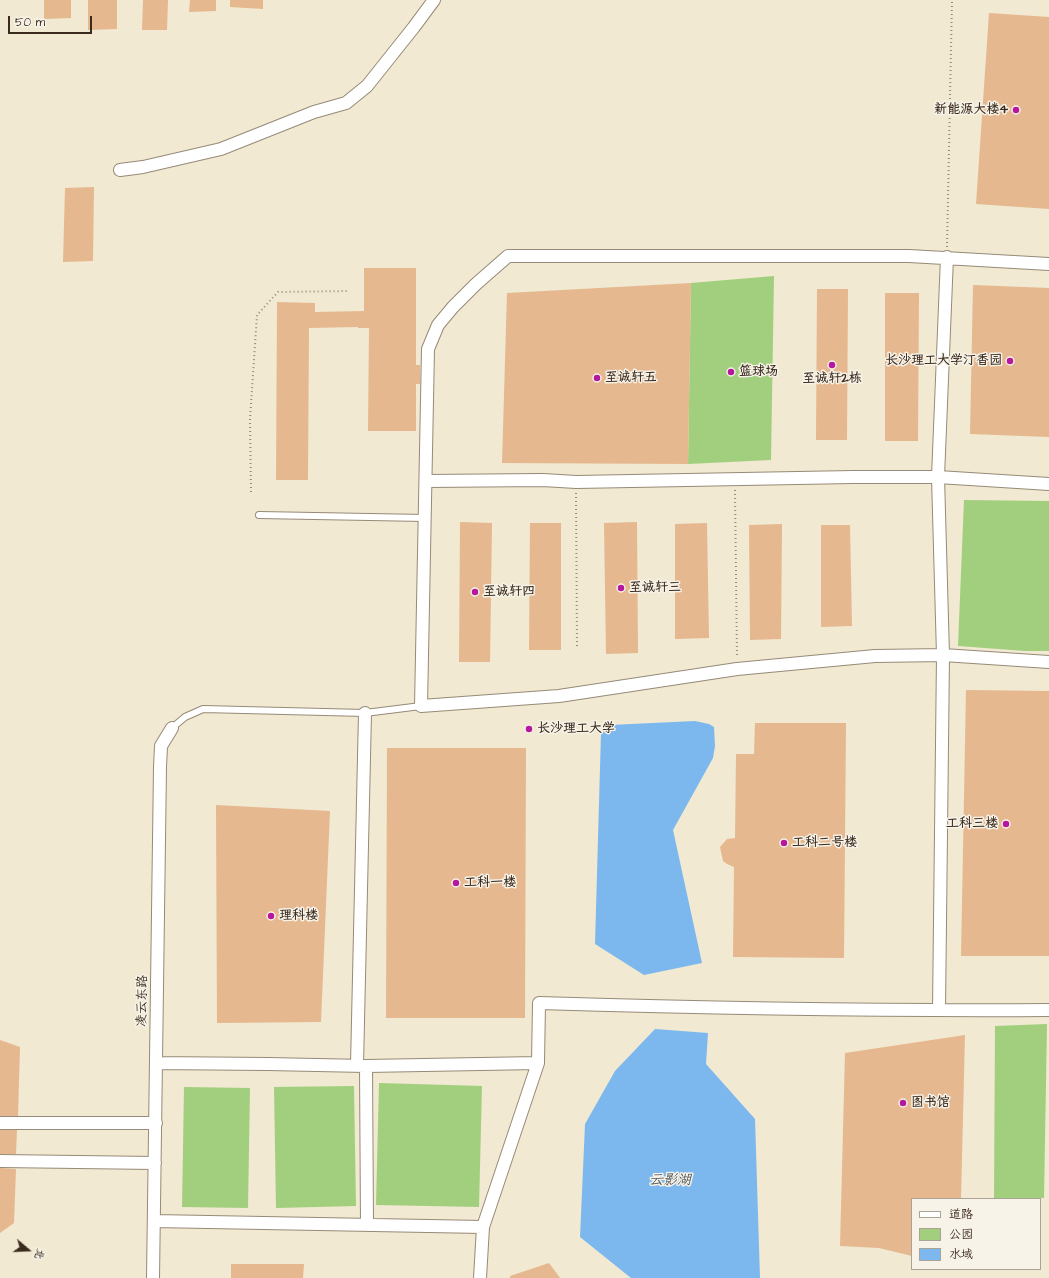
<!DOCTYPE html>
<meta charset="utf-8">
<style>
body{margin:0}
#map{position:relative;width:1049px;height:1278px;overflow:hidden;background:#f1e9d1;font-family:"Architects Daughter","LXGW WenKai TC",sans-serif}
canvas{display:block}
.legend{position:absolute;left:911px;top:1198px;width:130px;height:72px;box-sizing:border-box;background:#f7f3e8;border:1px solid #aca397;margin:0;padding:5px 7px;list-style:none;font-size:12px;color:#3b2a1e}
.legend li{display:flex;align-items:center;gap:8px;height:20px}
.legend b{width:20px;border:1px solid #aca397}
.north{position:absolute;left:8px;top:1230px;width:40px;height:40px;-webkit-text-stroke:3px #f7f3e8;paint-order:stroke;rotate:109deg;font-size:11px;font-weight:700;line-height:16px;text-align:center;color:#3b2a1e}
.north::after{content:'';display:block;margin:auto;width:14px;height:18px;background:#3b2a1e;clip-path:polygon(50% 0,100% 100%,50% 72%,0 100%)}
.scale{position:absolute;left:8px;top:16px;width:84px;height:18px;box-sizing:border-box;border:2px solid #3b2a1e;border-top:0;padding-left:5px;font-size:12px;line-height:14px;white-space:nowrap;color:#3b2a1e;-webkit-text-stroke:3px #f7f3e8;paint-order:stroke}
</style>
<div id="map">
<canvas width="1049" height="1278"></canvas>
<ul class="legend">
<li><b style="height:5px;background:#fff"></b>道路</li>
<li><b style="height:11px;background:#a1cf7d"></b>公园</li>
<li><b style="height:11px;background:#7cb8ee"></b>水域</li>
</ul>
<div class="north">北</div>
<div class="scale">50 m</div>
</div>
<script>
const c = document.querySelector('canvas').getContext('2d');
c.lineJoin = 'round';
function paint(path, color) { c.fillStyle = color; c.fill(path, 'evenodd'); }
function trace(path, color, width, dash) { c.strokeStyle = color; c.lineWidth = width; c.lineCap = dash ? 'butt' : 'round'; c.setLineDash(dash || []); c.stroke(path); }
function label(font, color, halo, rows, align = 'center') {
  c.font = font + ' "Architects Daughter","LXGW WenKai TC",sans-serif'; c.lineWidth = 3; c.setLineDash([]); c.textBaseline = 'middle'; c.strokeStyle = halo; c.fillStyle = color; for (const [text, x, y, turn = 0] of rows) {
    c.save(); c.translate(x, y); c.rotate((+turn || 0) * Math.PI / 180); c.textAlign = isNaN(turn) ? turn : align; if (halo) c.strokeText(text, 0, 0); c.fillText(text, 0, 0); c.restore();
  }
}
paint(new Path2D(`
 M 774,276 L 771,460 L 688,464 L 691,283 Z
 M 964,500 L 1049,501 L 1049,651 L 1025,651 L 958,646 Z
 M 1047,1024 L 1044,1198 L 994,1199 L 995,1026 Z
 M 379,1083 L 482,1086 L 479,1207 L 376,1205 Z
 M 354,1086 L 356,1206 L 276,1208 L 274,1087 Z
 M 184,1087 L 250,1088 L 248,1208 L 182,1207 Z`), '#a1cf7d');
paint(new Path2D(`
 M 695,721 L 709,724 L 714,727 L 715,746 L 713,758 L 673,830 L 702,963 L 644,975 L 595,944 L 601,733 L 610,725 Z
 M 655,1029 L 708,1033 L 706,1064 L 755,1119 L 760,1278 L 631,1278 L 580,1237 L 585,1124 L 615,1071 Z`), '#7cb8ee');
paint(new Path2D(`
 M 44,0 L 71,0 L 71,18 L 44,19 Z
 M 88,0 L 117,0 L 117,29 L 88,30 Z
 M 143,0 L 168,0 L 167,30 L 142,30 Z
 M 190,0 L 216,0 L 216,11 L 189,12 Z
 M 230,0 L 263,0 L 263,9 L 230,7 Z
 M 989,13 L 1049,17 L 1049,209 L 976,204 Z
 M 94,187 L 93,261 L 63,262 L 65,188 Z
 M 364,268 L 416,268 L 416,365 L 420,365 L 420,384 L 416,384 L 416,431 L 368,431 L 369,328 L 358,328 L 358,327 L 309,328 L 308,480 L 276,480 L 277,302 L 315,303 L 315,312 L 364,311 Z
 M 691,283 L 688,464 L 502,463 L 507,293 Z
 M 973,285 L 1049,288 L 1049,437 L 970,434 Z
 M 817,289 L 848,289 L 847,440 L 816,440 Z
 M 885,293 L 919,293 L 918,441 L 885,441 Z
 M 460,522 L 492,523 L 490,662 L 459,662 Z
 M 637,522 L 638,653 L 606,654 L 604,523 Z
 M 530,523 L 561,523 L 561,650 L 529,650 Z
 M 707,523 L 709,638 L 675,639 L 675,524 Z
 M 782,524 L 781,639 L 750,640 L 749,525 Z
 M 821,525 L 850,525 L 852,626 L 821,627 Z
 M 966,690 L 1049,691 L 1049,956 L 961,956 Z
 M 755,723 L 846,723 L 844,958 L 733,957 L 734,867 L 727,864 L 723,861 L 720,847 L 727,839 L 735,838 L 736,754 L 754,754 Z
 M 387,748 L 526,748 L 525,1018 L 386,1018 Z
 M 216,805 L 330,811 L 321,1022 L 217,1023 Z
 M 965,1035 L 961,1199 L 912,1199 L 912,1256 L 879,1248 L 840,1246 L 845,1053 Z
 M 0,1040 L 20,1047 L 18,1116 L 0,1116 Z
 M 0,1130 L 17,1130 L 16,1154 L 0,1154 Z
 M 0,1168 L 16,1169 L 14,1223 L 0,1233 Z
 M 549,1263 L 560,1278 L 510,1278 L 510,1276 Z
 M 231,1264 L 304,1264 L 303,1278 L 231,1278 Z`), '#e5b88f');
const lane = new Path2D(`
 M 259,515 L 425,518
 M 172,728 L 185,717 L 203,709 L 365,713 L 421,706`);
const street = new Path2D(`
 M 120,170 L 143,167 L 221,149 L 314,112 L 346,103 L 367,86 L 414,27 L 434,0
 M 1049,264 L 909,256 L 508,256 L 476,284 L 453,307 L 438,325 L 428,349 L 421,706 L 559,696 L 737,669 L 875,656 L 943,655 L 1049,662
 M 426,481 L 543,480 L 576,482 L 853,477 L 938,477 L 1049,484
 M 939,1010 L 943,655 L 938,477 L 947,257
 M 156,1063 L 268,1064 L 366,1066 L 538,1063 L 539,1003 C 709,1008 879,1011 1049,1010
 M 357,1065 L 365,713
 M 366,1066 L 367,1225
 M 0,1123 L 156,1123
 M 0,1161 L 155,1163
 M 154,1221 L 483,1227 L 480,1278
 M 483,1227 L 538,1063
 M 153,1278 L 160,767 L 161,746 L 172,728`);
trace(lane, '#968a78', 8);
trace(street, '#968a78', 14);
trace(new Path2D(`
 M 947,247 L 952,0
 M 735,490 L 737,658
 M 251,492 L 250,419 L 257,315 L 278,292 L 349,291
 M 576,493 L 577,648`), '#968a78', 2, [1, 3]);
trace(lane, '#fff', 6);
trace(street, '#fff', 12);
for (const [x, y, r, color] of [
 [1016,110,4,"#b5179e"],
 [1010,361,4,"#b5179e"],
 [832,365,4,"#b5179e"],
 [731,372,4,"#b5179e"],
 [597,378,4,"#b5179e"],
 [621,588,4,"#b5179e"],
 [475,592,4,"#b5179e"],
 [529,729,4,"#b5179e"],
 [1006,824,4,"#b5179e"],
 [784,843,4,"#b5179e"],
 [456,883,4,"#b5179e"],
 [271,916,4,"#b5179e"],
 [903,1103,4,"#b5179e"]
]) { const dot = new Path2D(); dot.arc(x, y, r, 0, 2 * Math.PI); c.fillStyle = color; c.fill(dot); trace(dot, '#f7f3e8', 1.5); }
label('bold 13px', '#3b2a1e', '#f7f3e8', [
 ["新能源大楼4",1008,110,"right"],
 ["长沙理工大学汀香园",1002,361,"right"],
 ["篮球场",739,372],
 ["至诚轩五",605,378],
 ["至诚轩2栋",832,379,"center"],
 ["至诚轩三",629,588],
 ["至诚轩四",483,592],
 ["长沙理工大学",537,729],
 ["工科三楼",998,824,"right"],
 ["工科二号楼",792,843],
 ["工科一楼",464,883],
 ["理科楼",279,916],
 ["图书馆",911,1103]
], 'left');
label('13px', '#3b2a1e', '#f7f3e8', [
 ["凌云东路",143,1001,-89]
]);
label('italic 14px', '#4e555c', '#f7f3e8', [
 ["云影湖",670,1181]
]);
</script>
